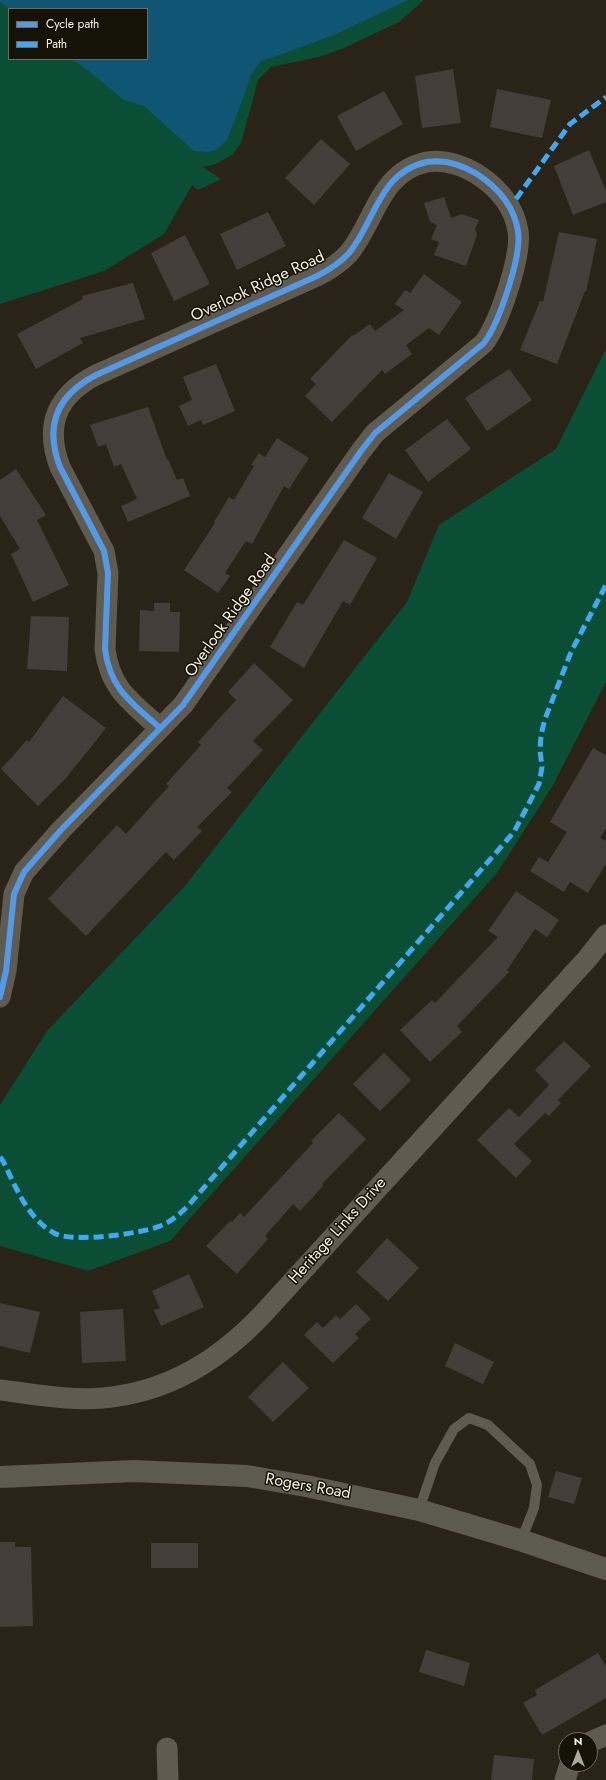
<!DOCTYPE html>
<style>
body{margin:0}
#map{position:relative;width:606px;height:1780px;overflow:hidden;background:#292417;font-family:Jost,sans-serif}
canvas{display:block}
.legend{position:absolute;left:8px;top:8px;width:140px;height:52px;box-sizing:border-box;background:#151207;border:1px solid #6f6b5e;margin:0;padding:5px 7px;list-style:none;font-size:12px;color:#f5f0e1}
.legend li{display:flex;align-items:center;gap:8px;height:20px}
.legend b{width:20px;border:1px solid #6f6b5e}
.north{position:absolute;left:558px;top:1732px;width:40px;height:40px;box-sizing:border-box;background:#151207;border:1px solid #6f6b5e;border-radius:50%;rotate:0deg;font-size:11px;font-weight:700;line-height:16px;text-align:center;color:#f5f0e1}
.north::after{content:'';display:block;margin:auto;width:14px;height:18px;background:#aea99a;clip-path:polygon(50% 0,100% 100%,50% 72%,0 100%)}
</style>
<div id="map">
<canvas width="606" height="1780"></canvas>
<ul class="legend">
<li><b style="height:5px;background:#5399e6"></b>Cycle path</li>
<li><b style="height:5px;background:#3fa9f5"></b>Path</li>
</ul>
<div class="north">N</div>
</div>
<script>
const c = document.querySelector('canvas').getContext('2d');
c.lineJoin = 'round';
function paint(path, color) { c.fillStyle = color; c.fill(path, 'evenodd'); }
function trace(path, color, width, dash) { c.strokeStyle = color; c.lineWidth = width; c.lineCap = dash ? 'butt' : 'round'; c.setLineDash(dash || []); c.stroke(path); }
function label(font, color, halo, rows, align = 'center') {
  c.font = font + ' Jost,sans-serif'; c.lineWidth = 3; c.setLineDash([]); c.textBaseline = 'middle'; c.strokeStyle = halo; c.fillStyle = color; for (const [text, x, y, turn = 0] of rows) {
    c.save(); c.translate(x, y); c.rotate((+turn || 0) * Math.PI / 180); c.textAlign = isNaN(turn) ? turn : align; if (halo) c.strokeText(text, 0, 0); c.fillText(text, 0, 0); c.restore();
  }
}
paint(new Path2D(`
 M 0,0 L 424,0 L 399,22 L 344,48 L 319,57 L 271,67 L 258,80 L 241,143 L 233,154 L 216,164 L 203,167 L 221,179 L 198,190 L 192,185 L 164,234 L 104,271 L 0,304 ZM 9,9 L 147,9 L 147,59 L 9,59 Z
 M 606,349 L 606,682 L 552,787 L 497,873 L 170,1241 L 88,1271 L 0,1246 L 0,1105 L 47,1031 L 185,886 L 407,602 L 439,525 L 556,449 Z`), '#0a4f35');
paint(new Path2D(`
 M 0,0 L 408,0 L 336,34 L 285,53 L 261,61 L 250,76 L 245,93 L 227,140 L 217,149 L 208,152 L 194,151 L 144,106 L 124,100 L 84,67 L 71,59 L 147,59 L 147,9 L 10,9 L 0,2 Z`), '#115574');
paint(new Path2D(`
 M 453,69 L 461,123 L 422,128 L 415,76 Z
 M 497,89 L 551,100 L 542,138 L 490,127 Z
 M 384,91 L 403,124 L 356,151 L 337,116 Z
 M 321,139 L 350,164 L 314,205 L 285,178 Z
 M 589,150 L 606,191 L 606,202 L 573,215 L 554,166 Z
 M 444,197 L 451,218 L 462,214 L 479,220 L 475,229 L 477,235 L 466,266 L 434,255 L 439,242 L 431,239 L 437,225 L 430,222 L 424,203 Z
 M 268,212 L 286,246 L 237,270 L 220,234 Z
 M 559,232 L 597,239 L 586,292 L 585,291 L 557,364 L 520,350 L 540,301 L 543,302 Z
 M 185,235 L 210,284 L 174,301 L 151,253 Z
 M 424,274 L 462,302 L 439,335 L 429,328 L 406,345 L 412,354 L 385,374 L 382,370 L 332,422 L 305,396 L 316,384 L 310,379 L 352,335 L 353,336 L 370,324 L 375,331 L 404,310 L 395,304 L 405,290 L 410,293 Z
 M 133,283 L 145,319 L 80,338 L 83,343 L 36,369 L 17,334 L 83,299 L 82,296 Z
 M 216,364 L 235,411 L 203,425 L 201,420 L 188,426 L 179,406 L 192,400 L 183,377 Z
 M 509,369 L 532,400 L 487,431 L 465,398 Z
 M 148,407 L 167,460 L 168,459 L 177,480 L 183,478 L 190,496 L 128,522 L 121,506 L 137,499 L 121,464 L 114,467 L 106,444 L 98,447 L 90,425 Z
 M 447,419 L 471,449 L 428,482 L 405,450 Z
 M 277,438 L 309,458 L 289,489 L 284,486 L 252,544 L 246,541 L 225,573 L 230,576 L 218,593 L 184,570 L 215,523 L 214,522 L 229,497 L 234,500 L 254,466 L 251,465 L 259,453 L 265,457 Z
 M 16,469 L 46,515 L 37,520 L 69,585 L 33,602 L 11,554 L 20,549 L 0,516 L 0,480 Z
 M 389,473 L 423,492 L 396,539 L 362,518 Z
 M 344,540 L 377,558 L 350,605 L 343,601 L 304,668 L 270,647 L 297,602 L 303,605 Z
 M 154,603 L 170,603 L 170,612 L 180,612 L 179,652 L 139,651 L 140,610 L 154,611 Z
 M 31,616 L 69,617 L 67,671 L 27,669 Z
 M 254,663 L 293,700 L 253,741 L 263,750 L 227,788 L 232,792 L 197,827 L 202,831 L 174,860 L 166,852 L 86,936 L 48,899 L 117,825 L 126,834 L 169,786 L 166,784 L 201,745 L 198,742 L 236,700 L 228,692 Z
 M 63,696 L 106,728 L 66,778 L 38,806 L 1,769 L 27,740 L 29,742 Z
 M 593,748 L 606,755 L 606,828 L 600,838 L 606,841 L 606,864 L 588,893 L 570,882 L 564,892 L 530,871 L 539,857 L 548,862 L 567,832 L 550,822 Z
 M 516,891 L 559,920 L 547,937 L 535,929 L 507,970 L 509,972 L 457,1026 L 462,1032 L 430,1062 L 400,1030 L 432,1000 L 435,1003 L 498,937 L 488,931 Z
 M 564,1041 L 591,1066 L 558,1100 L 561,1103 L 549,1116 L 545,1113 L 514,1144 L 532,1161 L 516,1178 L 477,1140 L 509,1108 L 519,1117 L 549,1085 L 535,1070 Z
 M 384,1053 L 411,1080 L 380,1111 L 353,1084 Z
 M 339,1113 L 366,1139 L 322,1184 L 323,1186 L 300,1211 L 293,1204 L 265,1236 L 268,1239 L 237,1274 L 206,1246 L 230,1221 L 232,1222 L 240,1213 L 244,1217 L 313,1143 L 311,1141 Z
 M 387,1238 L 419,1268 L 388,1301 L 356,1272 Z
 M 189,1274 L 204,1307 L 161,1326 L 154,1310 L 160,1308 L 152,1291 Z
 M 0,1303 L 40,1312 L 30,1353 L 0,1346 Z
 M 356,1304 L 371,1319 L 355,1334 L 359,1338 L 333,1363 L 304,1335 L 317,1322 L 323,1328 L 336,1315 L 340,1319 Z
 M 123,1309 L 126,1361 L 82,1363 L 80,1312 Z
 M 455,1343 L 494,1362 L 483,1384 L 445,1366 Z
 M 283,1362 L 309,1388 L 273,1422 L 248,1397 Z
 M 556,1471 L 582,1478 L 574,1504 L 548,1497 Z
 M 0,1542 L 15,1542 L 15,1547 L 31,1547 L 33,1626 L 0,1627 Z
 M 151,1543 L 198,1543 L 198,1568 L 151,1568 Z
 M 426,1650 L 470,1663 L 464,1686 L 419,1672 Z
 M 598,1653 L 606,1666 L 606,1698 L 542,1735 L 523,1703 L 537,1695 L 535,1690 Z
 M 494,1755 L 534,1759 L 532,1780 L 491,1780 Z`), '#443e3b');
trace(new Path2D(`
 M 419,1510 L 435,1463 L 454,1429 L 469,1418 L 488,1425 L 530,1464 L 537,1485 L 534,1508 L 521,1541`), '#5f5b51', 10);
trace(new Path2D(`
 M 0,997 L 6,971 L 14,894 L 24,872 L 61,830 L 183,705 L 361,451 L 375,433 L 484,343 C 499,323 522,256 518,231 C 514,206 497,187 477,174 C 462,165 444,159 427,162 C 379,172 376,220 349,253 C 340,263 329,270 317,276 L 96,375 C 57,395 44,425 60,467 L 104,551 L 108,573 L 105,649 C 110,689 131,702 160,728
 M 0,1390 C 34,1394 69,1401 103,1398 C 168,1392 218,1361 262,1315 L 587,959 L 606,935
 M 590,1742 L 606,1735
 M 167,1748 L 168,1780
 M 565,1780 L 570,1764`), '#5f5b51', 21);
trace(new Path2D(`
 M 0,1477 L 134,1471 L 247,1476 L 306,1486 L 419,1510 L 523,1541 L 606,1569`), '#5d5a4e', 22);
trace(new Path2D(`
 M 516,199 L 570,124 L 606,97
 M 0,1157 L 3,1161 C 16,1187 27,1218 54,1233 C 71,1243 141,1234 160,1226 C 171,1222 178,1215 187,1207 L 514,832 L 539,784 L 542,767 L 540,750 L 541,735 L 545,719 L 571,652 L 606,585`), '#3fa9f5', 5, [10, 5]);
trace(new Path2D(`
 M 0,997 L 6,971 L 14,894 L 24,872 L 61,830 L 183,705 L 361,451 L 375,433 L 484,343 C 499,323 522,256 518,231 C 514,206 497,187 477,174 C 462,165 444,159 427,162 C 379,172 376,220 349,253 C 340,263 329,270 317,276 L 96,375 C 57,395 44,425 60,467 L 104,551 L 108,573 L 105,649 C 110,689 131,702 160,728`), '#5399e6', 6);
label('16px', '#f5f0e1', '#151207', [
 ["Overlook Ridge Road",258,287,-25],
 ["Overlook Ridge Road",231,616,-55],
 ["Heritage Links Drive",338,1231,-48],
 ["Rogers Road",308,1487,10]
]);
</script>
